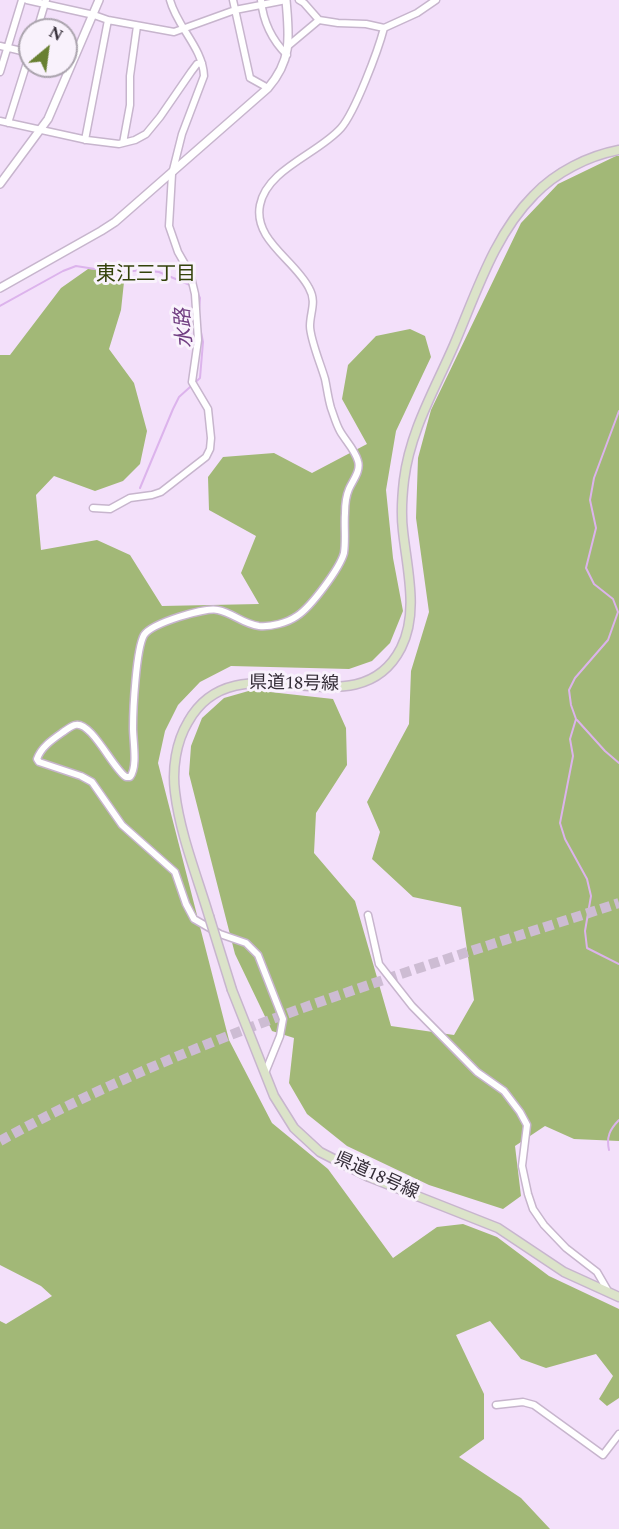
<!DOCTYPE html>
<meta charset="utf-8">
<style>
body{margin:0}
#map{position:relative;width:619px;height:1529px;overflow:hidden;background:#f3e0fa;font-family:Spectral,serif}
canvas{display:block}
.north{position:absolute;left:18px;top:18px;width:60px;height:60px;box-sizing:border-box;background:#f9f2fc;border:2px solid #aaa3ad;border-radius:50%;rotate:29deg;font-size:16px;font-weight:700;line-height:24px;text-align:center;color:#342d37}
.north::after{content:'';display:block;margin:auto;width:21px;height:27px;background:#698032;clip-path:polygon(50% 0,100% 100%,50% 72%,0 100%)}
</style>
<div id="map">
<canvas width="619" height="1529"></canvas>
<div class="north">N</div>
</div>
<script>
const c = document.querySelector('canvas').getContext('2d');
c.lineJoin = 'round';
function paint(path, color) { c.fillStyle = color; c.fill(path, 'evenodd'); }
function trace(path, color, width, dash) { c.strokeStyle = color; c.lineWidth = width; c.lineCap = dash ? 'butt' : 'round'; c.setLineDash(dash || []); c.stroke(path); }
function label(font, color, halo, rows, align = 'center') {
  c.font = font + ' Spectral,"Noto Sans JP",serif'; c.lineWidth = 6; c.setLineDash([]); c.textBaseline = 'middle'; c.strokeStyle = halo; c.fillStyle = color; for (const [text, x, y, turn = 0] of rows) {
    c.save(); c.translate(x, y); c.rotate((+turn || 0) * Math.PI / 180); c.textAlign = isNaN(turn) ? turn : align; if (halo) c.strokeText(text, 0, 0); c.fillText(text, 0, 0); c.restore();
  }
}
paint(new Path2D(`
 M 616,156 L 619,156 L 619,1141 L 574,1139 L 545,1126 L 515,1146 L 521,1196 L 503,1209 L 429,1185 L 347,1146 L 307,1114 L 289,1083 L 294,1038 L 272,1031 L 235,954 L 189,774 L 191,746 L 202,718 L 224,698 L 252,690 L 333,699 L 346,728 L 347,765 L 316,813 L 314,853 L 355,901 L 391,1026 L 454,1035 L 474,1000 L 461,907 L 413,897 L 372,859 L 380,832 L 367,802 L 409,724 L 411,671 L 429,612 L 416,518 L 418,458 L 431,410 L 521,223 L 558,184 Z
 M 88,269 L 105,270 L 124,282 L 121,310 L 109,349 L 134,383 L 147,431 L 140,464 L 123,481 L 95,491 L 54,476 L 36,495 L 41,550 L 97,540 L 130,555 L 162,606 L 259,604 L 241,573 L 256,536 L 209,510 L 208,477 L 223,457 L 274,453 L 312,473 L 367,444 L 342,399 L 348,365 L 376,336 L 410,329 L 425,336 L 431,357 L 396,431 L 386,490 L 393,558 L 403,611 L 390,643 L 372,661 L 349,669 L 231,666 L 200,682 L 178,705 L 165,731 L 158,763 L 229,1040 L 272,1123 L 328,1169 L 393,1258 L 437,1227 L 463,1224 L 497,1237 L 549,1276 L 619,1309 L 619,1398 L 607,1406 L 599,1399 L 613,1376 L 596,1354 L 546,1368 L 521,1359 L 490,1321 L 456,1335 L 484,1394 L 484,1439 L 459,1457 L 521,1498 L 550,1529 L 0,1529 L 0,1321 L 6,1324 L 52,1296 L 41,1286 L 0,1265 L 0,355 L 10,355 L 61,288 Z`), '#a2b877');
trace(new Path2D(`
 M 195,288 L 200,298 L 199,311
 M 0,306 L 63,271 L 76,266 L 120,273 L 140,270 L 159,272 L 190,285
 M 619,411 L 594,478 L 590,500 L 596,528 L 586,568 L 594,584 L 613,599 L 618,612 L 608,640 L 575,678 L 569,690 L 571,705 L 576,719 L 570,739 L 573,756 L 560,823 L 565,839 L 587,879 L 591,896 L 585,931 L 587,948 L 619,964
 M 140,488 L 173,409 L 179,397 L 200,378 L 203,342 L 199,322
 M 577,720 L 605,751 L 619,763
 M 609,1150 C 606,1137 610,1129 619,1120`), '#dcb3ec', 2);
trace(new Path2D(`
 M 0,1141 C 194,1034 409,972 619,903`), '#cdbcd3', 10, [10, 5]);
const minor = new Path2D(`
 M 27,0 L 94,15 L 108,20 L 174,32 L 235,10 L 286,0
 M 233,0 L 250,78 L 268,88
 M 261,0 C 263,21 272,40 287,55
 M 299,0 L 304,3 L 319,20 L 338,23 L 366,24 L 384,28 L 417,13 L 436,0
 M 37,30 L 46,0
 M 0,46 L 30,53
 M 288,46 L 319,20
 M 0,72 L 22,0
 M 0,121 L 87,140 L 119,144 L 135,140 L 146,134 L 160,117 L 191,72 L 197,64 L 202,63
 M 8,123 L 30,53
 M 85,140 L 108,20
 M 123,143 L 130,105 L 130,76 L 137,26
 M 93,508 L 110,509 L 130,498 L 152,495 L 161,492 L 206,457 L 210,449 L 211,438 L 208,409 L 192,382 L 198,340 L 195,294 L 190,273 L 178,252 L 169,226 L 172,174 L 182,134 L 204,76 C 203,48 177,27 170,0
 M 368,915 L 379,964 L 412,1006 L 477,1072 L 504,1091 L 520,1112 L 527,1125 L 522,1166 L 528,1194 L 533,1209 L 544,1225 L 566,1248 L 597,1272 L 608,1291
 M 265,1073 L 280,1036 L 283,1019 L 258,955 L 246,943 L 220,934 L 194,919 L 186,904 L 175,872 L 122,825 L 92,782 L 81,776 L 39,762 L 37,759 C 41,747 53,739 63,732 C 66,730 71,726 75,725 C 91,720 113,769 126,777 L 130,777 C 138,767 133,741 133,728 C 133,710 136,649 144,635 C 152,623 205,607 218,610 C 233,613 243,624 259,626 C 271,627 287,623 297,616 C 311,607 340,568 344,553 C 346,540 344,526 345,513 C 345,505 346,496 349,489 C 353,480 361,471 358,461 C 355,450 345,440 340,431 C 336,424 334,416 331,408 C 328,398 327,388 325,379 C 321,365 310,339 310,326 C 310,312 317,302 309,288 C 295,260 253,240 260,205 C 267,169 318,154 341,128 C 355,112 378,51 384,28
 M 496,1405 L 523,1402 L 534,1405 L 603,1455 L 619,1434`);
const tertiary = new Path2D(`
 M 0,184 L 48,119 L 99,0
 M 0,288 L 101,231 L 115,222 L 268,88 C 293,59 289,36 286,0`);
const secondary = new Path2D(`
 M 209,916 C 197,876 180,834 175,792 C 172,769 176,742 188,722 C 237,634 356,736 401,648 C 419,613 407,569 403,531 C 401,515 402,497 404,480 C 410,431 435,389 454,345 C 476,294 494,235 534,195 C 556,172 588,156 619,150
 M 232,990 L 274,1096 L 294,1128 L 320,1152 L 369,1177 L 498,1228 L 564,1272 L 619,1297`);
trace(minor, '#c7b5cd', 9);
trace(tertiary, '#c7b5cd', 10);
trace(secondary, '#c7b5cd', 11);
trace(minor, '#fff', 6);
trace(tertiary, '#fff', 7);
trace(secondary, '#dbe3c9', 8);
const secondaryBridge = new Path2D(`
 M 209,916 L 232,990`);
trace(secondaryBridge, '#c7b5cd', 11, []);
trace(secondaryBridge, '#dbe3c9', 8);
label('18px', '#342d37', '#f9f2fc', [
 ["県道18号線",294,685,1],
 ["県道18号線",376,1177,24]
]);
label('20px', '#33420a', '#f9f2fc', [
 ["東江三丁目",146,276]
]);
label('italic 20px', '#713e82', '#f9f2fc', [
 ["水路",186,328,-94]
]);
</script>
